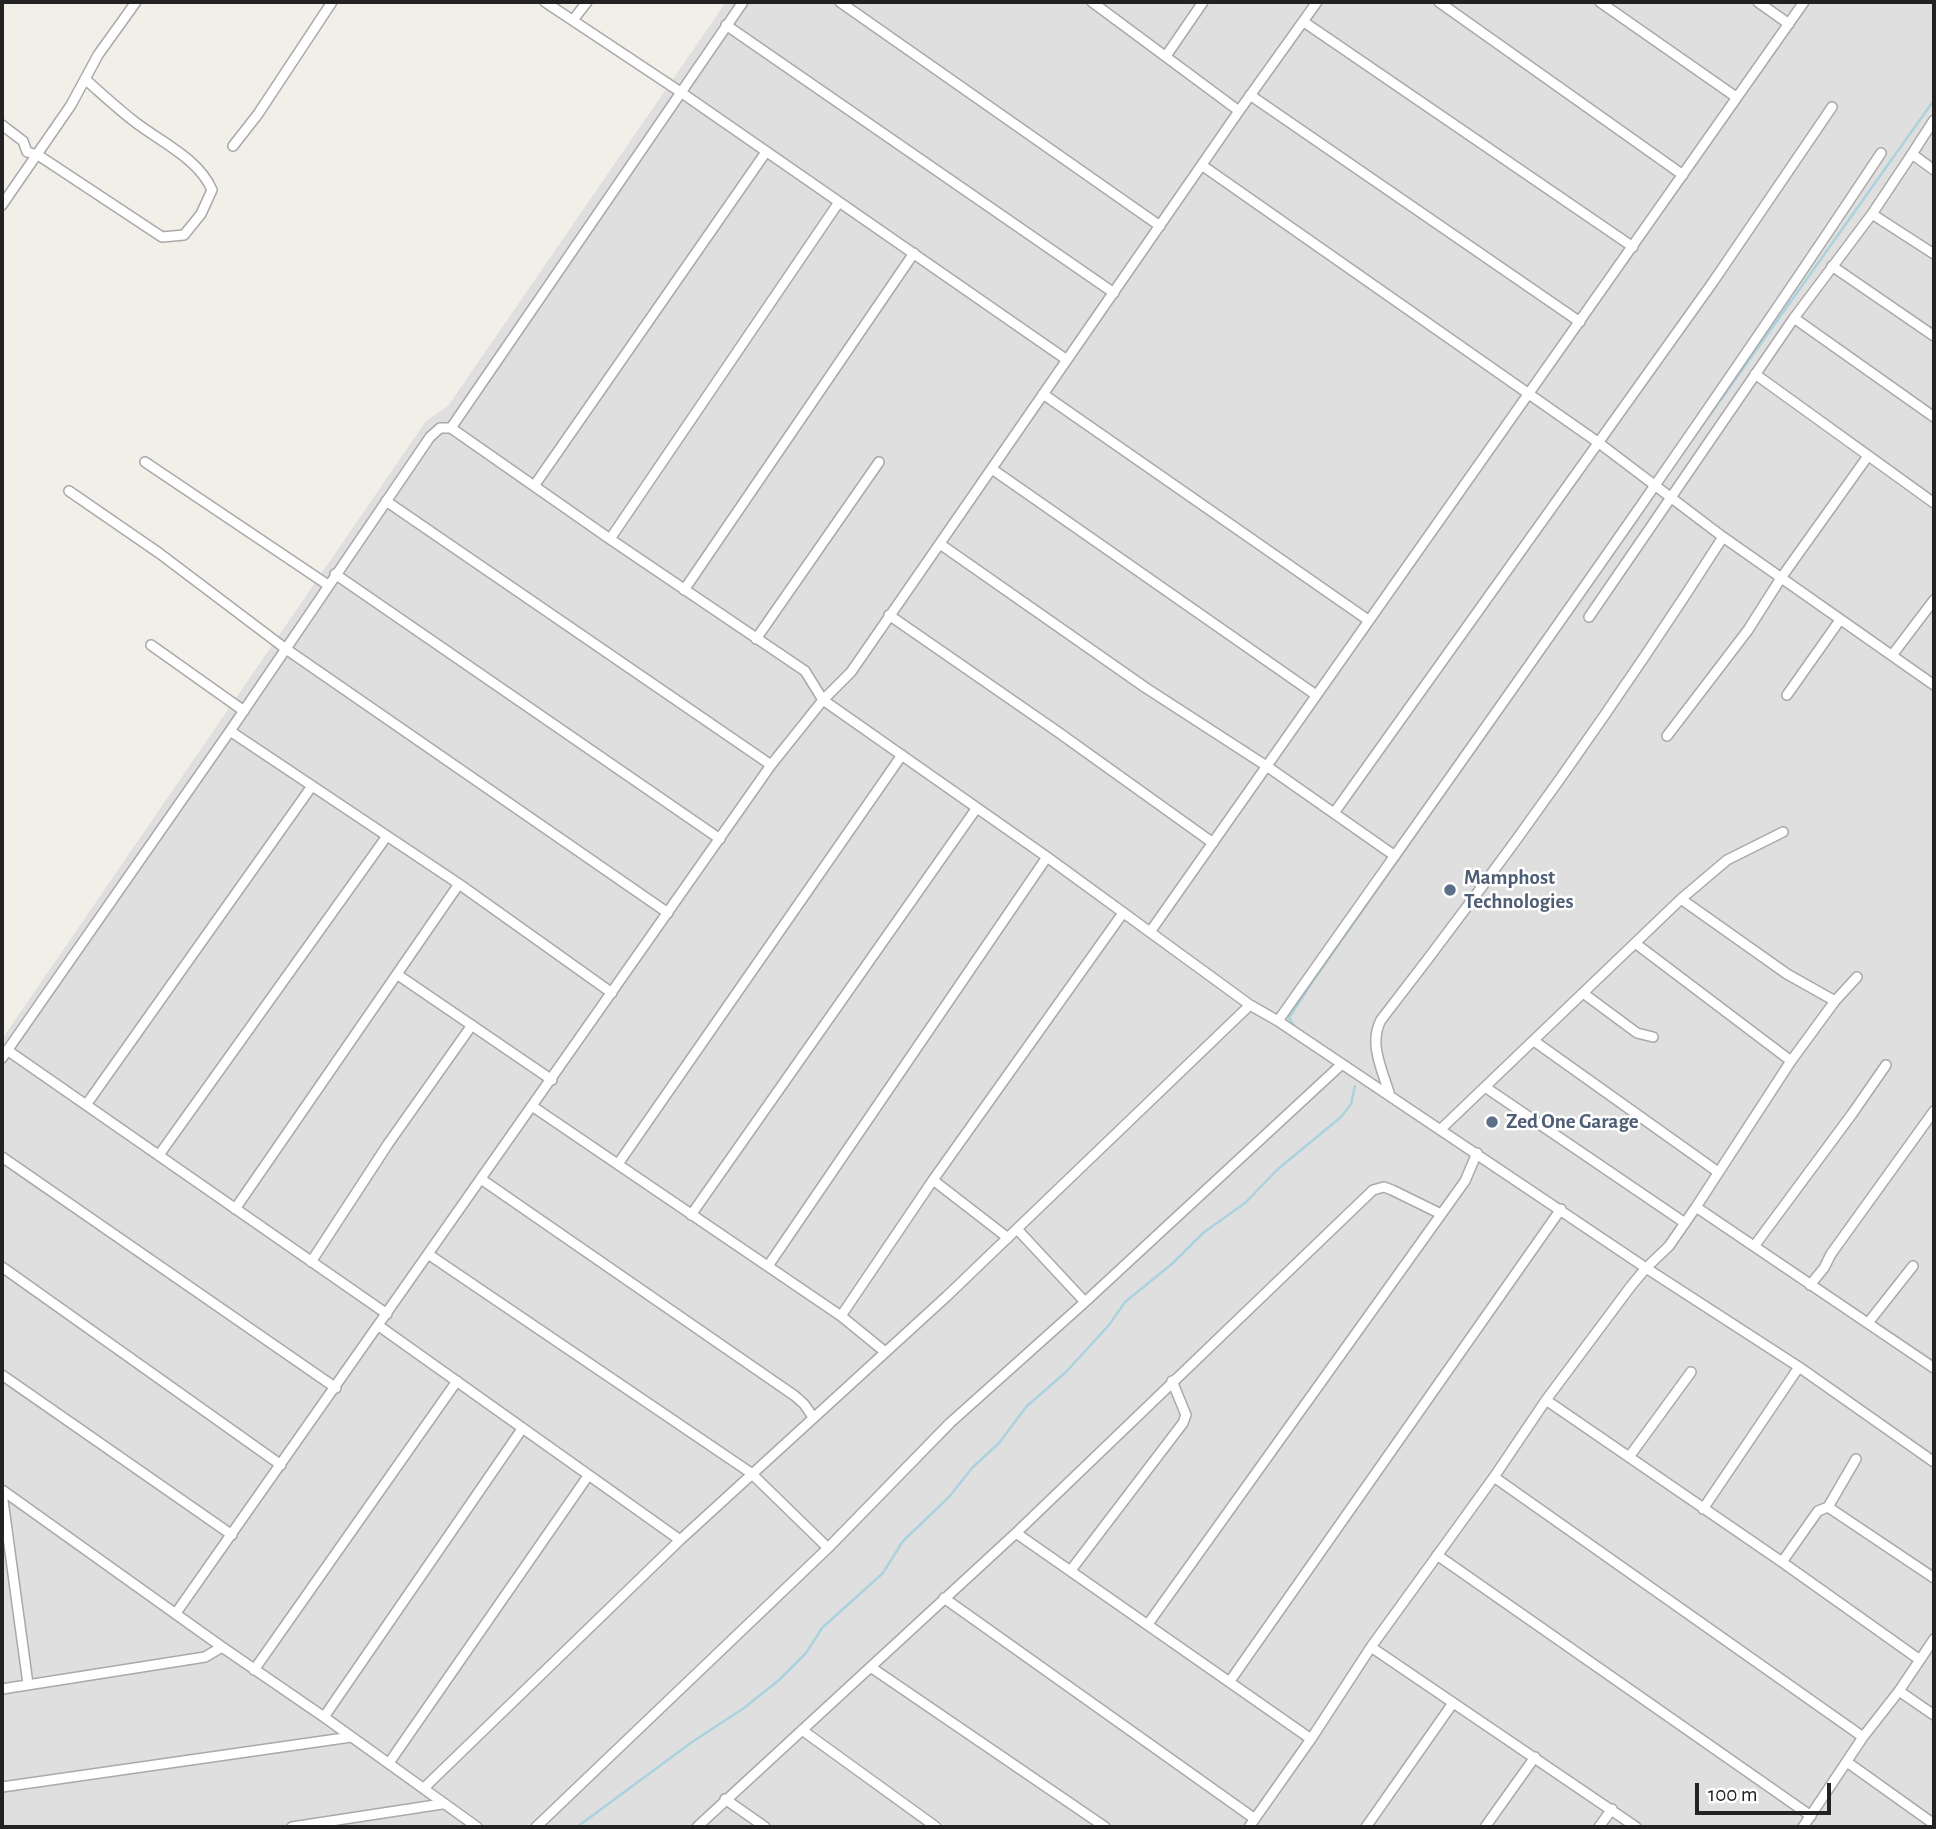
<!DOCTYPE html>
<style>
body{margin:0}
#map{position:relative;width:1936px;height:1829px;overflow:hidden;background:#f2efe9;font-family:"Alegreya Sans",sans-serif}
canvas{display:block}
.frame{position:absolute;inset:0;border:4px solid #222;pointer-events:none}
.scale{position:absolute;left:1695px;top:1783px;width:136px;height:32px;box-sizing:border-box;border:4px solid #222;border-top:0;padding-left:9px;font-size:21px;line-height:24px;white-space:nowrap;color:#222;-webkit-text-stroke:5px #fff;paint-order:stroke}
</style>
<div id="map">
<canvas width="1936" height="1829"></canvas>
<div class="frame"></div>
<div class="scale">100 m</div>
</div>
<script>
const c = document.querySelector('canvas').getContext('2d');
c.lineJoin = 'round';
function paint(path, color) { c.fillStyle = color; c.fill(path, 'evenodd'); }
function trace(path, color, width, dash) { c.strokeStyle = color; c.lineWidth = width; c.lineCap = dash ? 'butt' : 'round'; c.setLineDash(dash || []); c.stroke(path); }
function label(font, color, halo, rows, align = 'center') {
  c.font = font + ' "Alegreya Sans",sans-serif'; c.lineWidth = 5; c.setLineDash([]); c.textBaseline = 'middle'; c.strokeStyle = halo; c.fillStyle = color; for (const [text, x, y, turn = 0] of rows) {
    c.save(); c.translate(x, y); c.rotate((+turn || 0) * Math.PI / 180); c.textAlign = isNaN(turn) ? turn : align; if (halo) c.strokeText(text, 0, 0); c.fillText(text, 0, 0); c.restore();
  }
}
paint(new Path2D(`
 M 726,2 L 1934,2 L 1934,1827 L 2,1827 L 2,1039 L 426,421 L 448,406 Z`), '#e0dfdf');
trace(new Path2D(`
 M 1683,453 L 1934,100
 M 1295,1027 L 1289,1018 L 1313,981 L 1639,516
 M 577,1827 L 692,1742 L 744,1708 L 779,1680 L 806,1653 L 822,1628 L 883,1573 L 903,1541 L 949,1497 L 972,1468 L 999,1443 L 1027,1406 L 1066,1372 L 1109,1325 L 1125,1302 L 1173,1263 L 1203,1233 L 1245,1203 L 1278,1169 L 1341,1117 L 1351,1104 L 1355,1086`), '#aad3df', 2.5);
const street = new Path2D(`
 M 545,2 L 682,93 L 1067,360
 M 840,2 L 1160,226
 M 1092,2 L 1239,111
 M 1439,2 L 1683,175
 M 1600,2 L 1736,97
 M 1758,2 L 1789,24
 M 573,20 L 587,2
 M 1304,22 L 1633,247
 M 726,25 L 1114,293
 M 1166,56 L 1203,2
 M 1250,95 L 1580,322
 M 2,125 L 23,141 L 27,152 L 38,155 L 162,237 L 184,235 L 201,214 L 212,190 C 199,159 161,142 135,122 C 118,109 102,94 86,80
 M 233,146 L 258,114 L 332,2
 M 1912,154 L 1934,120
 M 1203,166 L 1599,443 L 1723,537 L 1934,685
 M 2,205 L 71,105 L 98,55 L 136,2
 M 1872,214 L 1934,254
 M 1832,266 L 1934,336
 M 1794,318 L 1934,417
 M 1755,374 L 1934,503
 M 1043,394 L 1368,620
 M 451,428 L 610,539 L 805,671 L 823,700 L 1047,857 L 1250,1005 L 1278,1021 L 1646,1268 L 1799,1367 L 1934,1462
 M 145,462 L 328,585
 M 992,469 L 1316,695
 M 534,486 L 766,152
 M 69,491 L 159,553 L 286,649 L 668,913
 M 386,501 L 771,765
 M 610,539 L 839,202
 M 940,544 L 1146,688 L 1268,767 L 1395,856
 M 335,574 L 720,839
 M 684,590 L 914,253
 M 889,615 L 1058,732 L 1213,843
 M 1589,617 L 1794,318 L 1872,214 L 1912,154 L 1934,170
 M 756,639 L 879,462
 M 151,645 L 244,711
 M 1893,654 L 1934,600
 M 1787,695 L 1840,620
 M 230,731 L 459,884 L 612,993
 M 1667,736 L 1748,630 L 1781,578 L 1868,456
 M 1334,813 L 1713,282 L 1832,107
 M 1681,899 L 1787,974 L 1835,1001
 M 1150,932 L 1804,2
 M 1635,943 L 1791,1061
 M 398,975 L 552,1080
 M 1583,993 L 1637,1033 L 1653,1037
 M 1278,1021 C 1481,733 1686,447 1881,153
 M 1534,1041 L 1718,1172
 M 7,1050 L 387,1314
 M 2,1058 L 230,731 L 430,437 L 440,428 L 451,428 L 743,2
 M 1485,1087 L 1685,1223
 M 1390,1096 C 1383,1071 1368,1044 1381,1020 C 1502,864 1617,703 1723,537
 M 86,1105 L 312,786
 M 532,1106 L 841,1316 L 884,1351
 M 1441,1129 L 1681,899 L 1727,860 L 1783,832
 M 159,1155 L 387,836
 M 2,1157 L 336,1388
 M 618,1164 L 902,755
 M 481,1179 L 795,1396 L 804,1404 L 813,1417
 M 933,1180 L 1008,1238
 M 1696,1207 L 1791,1061 L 1835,1001 L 1857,977
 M 235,1209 L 459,884
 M 691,1215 L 976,809
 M 1017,1229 L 1085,1302
 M 1755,1245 L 1852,1114 L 1886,1065
 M 428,1254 L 751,1473 L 828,1548
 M 311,1262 L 388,1144 L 472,1025
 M 768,1266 L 1047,857
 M 2,1267 L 281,1465
 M 1810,1285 L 1824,1268 L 1831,1254 L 1934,1111
 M 841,1316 L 933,1180 L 1123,913
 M 1868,1323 L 1913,1266
 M 379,1326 L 680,1540
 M 2,1375 L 232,1535
 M 1546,1400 L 1782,1562 L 1920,1660
 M 1629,1457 L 1691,1372
 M 1494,1477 L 1863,1737
 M 2,1490 L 222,1647 L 324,1717 L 477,1827
 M 2,1493 L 28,1684
 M 1828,1507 L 1856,1459
 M 1703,1509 L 1799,1367
 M 1016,1533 L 1311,1739
 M 1437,1555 L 1811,1816
 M 1782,1562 L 1818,1511 L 1828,1507 L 1934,1578
 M 1071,1570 L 1183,1423 L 1186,1415 L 1172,1381
 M 944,1598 L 1255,1819
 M 176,1613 L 771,765 L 823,700 L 851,672 L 1239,111 L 1317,2
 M 1148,1624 L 1465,1181 L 1477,1153
 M 1371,1647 L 1636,1827
 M 872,1668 L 1105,1827
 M 254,1670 L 457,1381
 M 1230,1681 L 1561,1209
 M 2,1689 L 205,1657 L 222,1647
 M 1899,1691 L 1934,1715
 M 324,1717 L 522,1429
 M 802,1730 L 936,1827
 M 1847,1762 L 1934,1824
 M 389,1763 L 588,1476
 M 2,1787 L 351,1737
 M 424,1788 L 680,1540 L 947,1296 L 1250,1005
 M 725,1799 L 765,1827
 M 292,1827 L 442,1804
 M 536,1827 L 828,1548 L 950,1423 L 1085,1302 L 1342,1064
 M 697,1827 L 1016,1533 L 1373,1190 L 1384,1187 L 1392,1190 L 1441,1214
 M 1249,1827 L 1311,1739 L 1371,1647 L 1494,1477 L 1546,1400 L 1631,1286 L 1646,1268 L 1669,1246 L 1696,1207 L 1934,1368
 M 1366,1827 L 1453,1703
 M 1485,1827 L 1535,1757
 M 1599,1827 L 1612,1809
 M 1803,1827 L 1863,1737 L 1899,1691 L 1934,1639`);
trace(street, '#a9a9a9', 12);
trace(street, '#fff', 9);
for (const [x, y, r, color] of [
 [1450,890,7,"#5c6f8a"],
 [1492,1122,7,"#5c6f8a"]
]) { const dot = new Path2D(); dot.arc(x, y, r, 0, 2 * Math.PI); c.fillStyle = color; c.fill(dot); trace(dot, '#fff', 2.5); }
label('bold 21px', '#4e5e75', '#fff', [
 ["Mamphost",1464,878],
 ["Technologies",1464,902],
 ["Zed One Garage",1506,1122]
], 'left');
</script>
